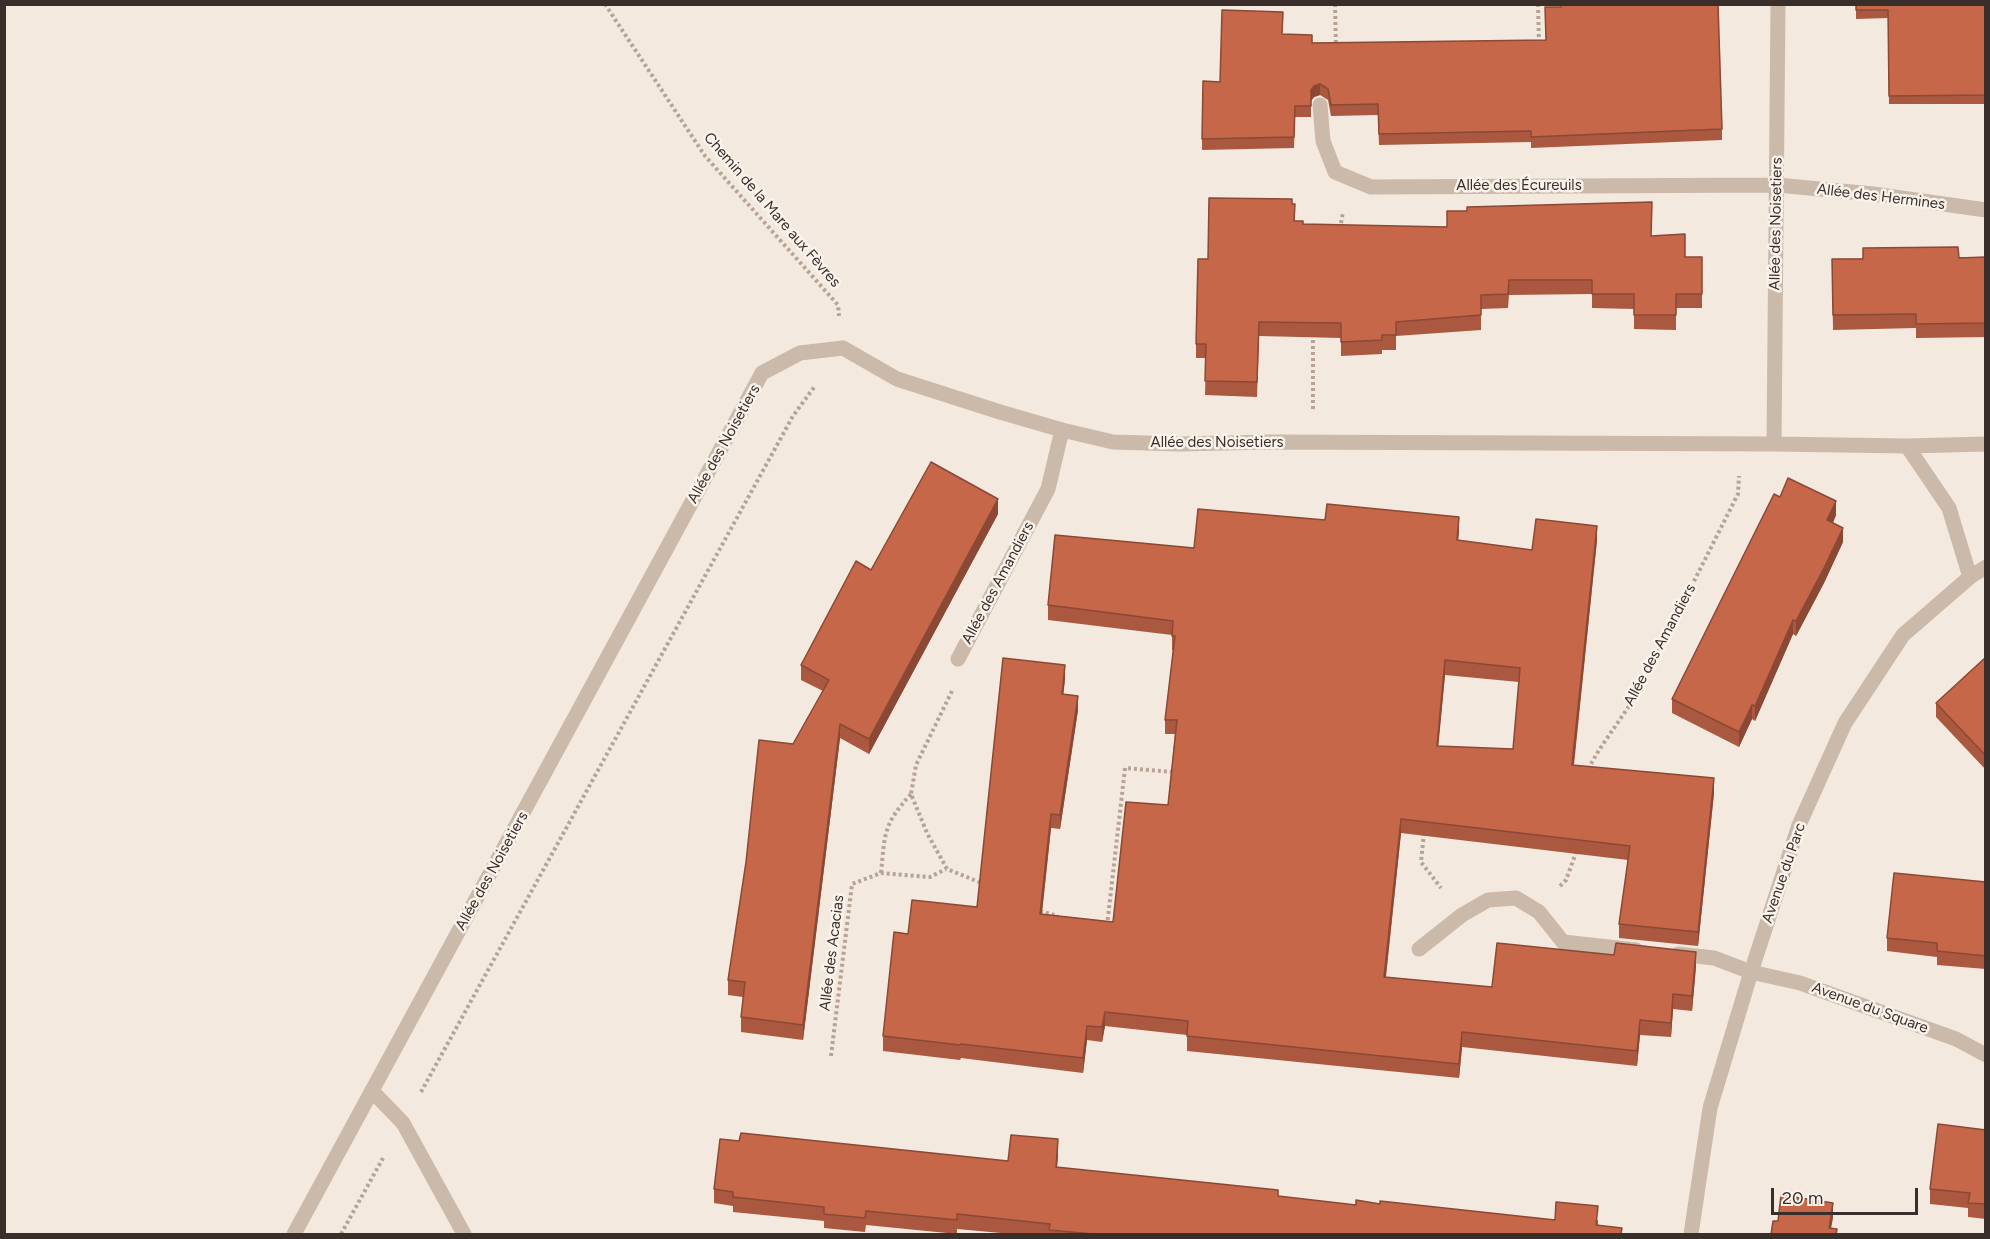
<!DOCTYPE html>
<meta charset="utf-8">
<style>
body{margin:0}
#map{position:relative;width:1990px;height:1239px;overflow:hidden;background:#f3e9df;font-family:Figtree,sans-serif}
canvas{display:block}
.frame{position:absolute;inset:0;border:6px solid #392e2a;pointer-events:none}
.scale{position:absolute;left:1771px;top:1188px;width:147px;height:27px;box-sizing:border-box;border:3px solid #392e2a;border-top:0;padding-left:8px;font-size:18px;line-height:21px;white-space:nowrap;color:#392e2a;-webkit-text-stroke:4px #faf3eb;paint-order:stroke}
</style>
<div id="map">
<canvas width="1990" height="1239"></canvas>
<div class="frame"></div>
<div class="scale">20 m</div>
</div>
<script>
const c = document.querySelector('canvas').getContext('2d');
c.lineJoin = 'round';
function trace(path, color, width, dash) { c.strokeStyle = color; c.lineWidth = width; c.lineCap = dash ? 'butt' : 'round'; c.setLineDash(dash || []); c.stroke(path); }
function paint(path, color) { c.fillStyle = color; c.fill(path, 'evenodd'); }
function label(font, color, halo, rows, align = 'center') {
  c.font = font + ' Figtree,sans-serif'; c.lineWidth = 5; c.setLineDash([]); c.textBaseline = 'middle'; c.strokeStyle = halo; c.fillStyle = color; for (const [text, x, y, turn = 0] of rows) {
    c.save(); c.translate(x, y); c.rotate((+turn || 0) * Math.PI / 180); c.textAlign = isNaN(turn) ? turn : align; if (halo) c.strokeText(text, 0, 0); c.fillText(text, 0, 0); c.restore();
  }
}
trace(new Path2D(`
 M 605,4 L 705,156 L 838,305 L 839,316
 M 1335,4 L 1336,48
 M 1538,4 L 1539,45
 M 1340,229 L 1343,212
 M 1313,409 L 1313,332
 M 952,691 L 916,765 L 911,794 L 927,833 L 947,869 L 984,884
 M 1588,769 L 1599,750 L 1636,696 L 1738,494 L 1739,476
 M 1424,833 L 1421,862 L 1441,888
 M 881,873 C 885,833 883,825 911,794
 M 1560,886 L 1566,880 L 1577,850
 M 1040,911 L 1058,916
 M 1107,926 L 1125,768 L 1174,772
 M 831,1056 L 852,884 L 881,873 L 930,877 L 946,869
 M 421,1092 L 793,416 L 815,386
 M 341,1234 L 383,1158`), '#b7a394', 4, [3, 3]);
trace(new Path2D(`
 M 1777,185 L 1873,194 L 1986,210
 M 372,1091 L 403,1123 L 464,1234`), '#cbb9aa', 15);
trace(new Path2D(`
 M 1419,949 L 1462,915 L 1488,900 L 1516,898 L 1539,912 L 1563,942 L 1636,950
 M 1678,954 L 1714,958 L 1751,972`), '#cbb9aa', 15);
trace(new Path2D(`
 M 1320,105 L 1323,141 L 1335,172 L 1371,187 L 1777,185
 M 1774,444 L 1778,4
 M 1907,446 L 1949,508 L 1970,577
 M 958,659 L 1048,489 L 1062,430
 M 1751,972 L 1800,983 L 1956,1039 L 1986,1055
 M 294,1234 L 762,373 L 800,353 L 843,348 L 897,379 L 1000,412 L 1062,430 L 1113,442 L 1179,444 L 1271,442 L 1774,444 L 1907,446 L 1986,444
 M 1691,1234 L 1710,1108 L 1751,972 L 1799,825 L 1845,723 L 1903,635 L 1970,577 L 1986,567`), '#cbb9aa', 15);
paint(new Path2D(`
 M 1856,4 L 1986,4 L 1986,104 L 1889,104 L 1888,18 L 1856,19 Z
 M 1283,34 L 1312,43 L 1722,129 L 1722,140 L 1531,148 L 1531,142 L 1379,145 L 1378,115 L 1331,116 L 1328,100 L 1320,95 L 1314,97 L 1311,101 L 1311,117 L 1295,117 L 1294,148 L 1202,150 L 1202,139 L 1220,82 Z
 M 1292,204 L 1295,221 L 1303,224 L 1652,236 L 1685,257 L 1702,257 L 1702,308 L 1676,308 L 1676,330 L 1634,329 L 1634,309 L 1592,308 L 1592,294 L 1509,295 L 1508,308 L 1481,309 L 1481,330 L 1396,336 L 1396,350 L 1382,350 L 1382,354 L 1341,356 L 1341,338 L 1259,336 L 1257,397 L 1205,395 L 1206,358 L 1196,358 L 1196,344 L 1208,259 Z
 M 1986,257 L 1986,337 L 1916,338 L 1916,328 L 1833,330 L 1832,259 Z
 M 1780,497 L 1836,515 L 1833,523 L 1843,542 L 1824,583 L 1796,636 L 1793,634 L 1755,721 L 1752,719 L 1739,747 L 1672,713 L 1672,699 Z
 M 998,514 L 869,754 L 840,738 L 803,1040 L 741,1032 L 741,1017 L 743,997 L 728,995 L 728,980 L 793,744 L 823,691 L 801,680 L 801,665 Z
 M 1325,520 L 1459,531 L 1458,540 L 1532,550 L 1597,540 L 1574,765 L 1714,793 L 1698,946 L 1619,938 L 1619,924 L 1628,860 L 1401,833 L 1386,977 L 1492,987 L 1696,966 L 1692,1011 L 1673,1009 L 1671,1037 L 1640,1035 L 1637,1066 L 1462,1047 L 1459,1078 L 1187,1051 L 1187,1035 L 1105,1026 L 1102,1042 L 1087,1040 L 1083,1073 L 961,1058 L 960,1060 L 883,1051 L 883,1036 L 908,934 L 977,907 L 1065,679 L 1063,694 L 1078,710 L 1060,829 L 1051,828 L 1042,914 L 1113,922 L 1168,805 L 1175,734 L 1165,734 L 1165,720 L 1173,650 L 1172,650 L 1172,635 L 1048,620 L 1048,605 L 1194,548 ZM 1445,675 L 1519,682 L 1513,749 L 1438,746 Z
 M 1986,657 L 1986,770 L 1936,717 L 1936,703 Z
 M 1986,882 L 1986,969 L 1937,965 L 1937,957 L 1887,951 L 1887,938 Z
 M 1986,1130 L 1986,1219 L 1968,1217 L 1968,1208 L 1930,1204 L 1930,1189 Z
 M 739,1141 L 1008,1161 L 1058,1154 L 1057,1167 L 1278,1196 L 1356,1205 L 1380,1204 L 1555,1220 L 1598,1220 L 1598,1225 L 1622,1234 L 1012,1234 L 957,1229 L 957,1234 L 866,1225 L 865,1232 L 824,1228 L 824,1221 L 733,1212 L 733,1206 L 714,1203 L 714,1189 Z`), '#aa5940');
paint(new Path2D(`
 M 1320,84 L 1320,95 L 1314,97 L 1311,101 L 1311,90 L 1314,86 Z
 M 998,499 L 998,514 L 869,754 L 869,739 Z
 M 1836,501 L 1836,515 L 1827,535 L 1827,520 Z
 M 1459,517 L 1459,531 L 1457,555 L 1457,540 Z
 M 1597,526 L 1597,540 L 1572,779 L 1572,765 Z
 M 1843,528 L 1843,542 L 1824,583 L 1796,636 L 1796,621 Z
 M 1793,620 L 1793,634 L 1755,721 L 1755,706 Z
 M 1445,660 L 1445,675 L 1437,760 L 1437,746 Z
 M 1065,665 L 1065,679 L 1062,708 L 1062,694 Z
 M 1078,696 L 1078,710 L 1060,829 L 1060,815 Z
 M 1752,705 L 1752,719 L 1739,747 L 1739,732 Z
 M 840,724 L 840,738 L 803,1040 L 803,1025 Z
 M 1714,778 L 1714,793 L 1698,946 L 1698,932 Z
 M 1051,814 L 1051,828 L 1040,928 L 1040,914 Z
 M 1401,819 L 1401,833 L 1384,992 L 1384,977 Z
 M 1696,952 L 1696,966 L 1692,1011 L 1692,996 Z
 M 1673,994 L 1673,1009 L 1671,1037 L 1671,1023 Z
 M 1105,1012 L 1105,1026 L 1102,1042 L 1102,1027 Z
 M 1640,1020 L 1640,1035 L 1637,1066 L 1637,1051 Z
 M 1087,1026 L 1087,1040 L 1083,1073 L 1083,1058 Z
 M 1462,1032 L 1462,1047 L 1459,1078 L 1459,1064 Z
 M 1058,1139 L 1058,1154 L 1056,1182 L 1056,1167 Z
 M 1833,1203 L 1833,1218 L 1830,1234 L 1829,1228 Z`), '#8b4834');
const building = new Path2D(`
 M 1561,4 L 1718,4 L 1722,129 L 1531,137 L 1531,131 L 1379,134 L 1378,104 L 1331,105 L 1328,89 L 1320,84 L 1314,86 L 1311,90 L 1311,106 L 1295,106 L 1294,137 L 1202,139 L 1203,81 L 1220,82 L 1222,10 L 1283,12 L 1282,34 L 1312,35 L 1312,43 L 1546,40 L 1545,7 L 1561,7 Z
 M 1856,4 L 1986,4 L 1986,95 L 1889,96 L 1888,10 L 1856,10 Z
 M 1209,198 L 1292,199 L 1292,204 L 1295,204 L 1294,221 L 1303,221 L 1303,224 L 1447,227 L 1447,211 L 1467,211 L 1467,207 L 1652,202 L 1651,236 L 1685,234 L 1685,257 L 1702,257 L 1702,294 L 1676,294 L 1676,315 L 1634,315 L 1634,294 L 1592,294 L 1592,280 L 1509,280 L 1508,294 L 1481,295 L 1481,315 L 1396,322 L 1396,335 L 1382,335 L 1382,340 L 1341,342 L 1341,323 L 1259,322 L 1257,382 L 1205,381 L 1206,344 L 1196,344 L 1198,259 L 1208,259 Z
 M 1958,247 L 1959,258 L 1986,257 L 1986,323 L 1916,324 L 1916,314 L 1833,315 L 1832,259 L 1863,259 L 1863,248 Z
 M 931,462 L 998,499 L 869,739 L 840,724 L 803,1025 L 741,1017 L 745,982 L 728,980 L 746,862 L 759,740 L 793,744 L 829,680 L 801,665 L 856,561 L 871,570 Z
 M 1788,478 L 1836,501 L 1827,520 L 1843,528 L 1824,568 L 1796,621 L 1793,620 L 1755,706 L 1752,705 L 1739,732 L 1672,699 L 1774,494 L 1780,497 Z
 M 1327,504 L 1459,517 L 1457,540 L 1532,550 L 1536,519 L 1597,526 L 1572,765 L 1714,778 L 1698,932 L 1619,924 L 1630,846 L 1401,819 L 1384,977 L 1492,987 L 1497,943 L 1614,955 L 1616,943 L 1696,952 L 1692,996 L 1673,994 L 1671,1023 L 1640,1020 L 1637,1051 L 1462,1032 L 1459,1064 L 1187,1036 L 1188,1021 L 1105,1012 L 1102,1027 L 1087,1026 L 1083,1058 L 961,1044 L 960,1045 L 883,1036 L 894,932 L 908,934 L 912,900 L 977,907 L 1003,658 L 1065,665 L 1062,694 L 1078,696 L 1060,815 L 1051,814 L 1040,914 L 1113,922 L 1126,802 L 1168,805 L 1177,720 L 1165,720 L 1175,636 L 1172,636 L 1173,621 L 1048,605 L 1055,535 L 1194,548 L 1198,509 L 1325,520 ZM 1445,660 L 1520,668 L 1513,749 L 1437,746 Z
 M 1986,657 L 1986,756 L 1936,703 Z
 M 1894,873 L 1986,882 L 1986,956 L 1937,951 L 1937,943 L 1887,938 Z
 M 1938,1124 L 1986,1130 L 1986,1204 L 1968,1203 L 1970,1193 L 1930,1189 Z
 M 741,1133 L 1008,1161 L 1011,1135 L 1058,1139 L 1056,1167 L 1278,1190 L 1278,1196 L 1356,1205 L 1356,1200 L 1380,1204 L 1380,1201 L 1555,1220 L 1556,1202 L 1598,1206 L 1596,1225 L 1622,1228 L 1621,1234 L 1093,1234 L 1049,1230 L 1050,1224 L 957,1214 L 957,1220 L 866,1211 L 865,1218 L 824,1214 L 824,1207 L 733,1197 L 733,1192 L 714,1189 L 720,1139 L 739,1141 Z
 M 1781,1195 L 1833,1203 L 1829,1228 L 1837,1229 L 1836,1234 L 1771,1234 L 1773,1221 L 1778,1221 Z`);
paint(building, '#c6674a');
trace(building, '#8b4834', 1.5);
label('15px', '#392e2a', '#faf3eb', [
 ["Allée des Écureuils",1519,186],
 ["Allée des Hermines",1881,197,7],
 ["Chemin de la Mare aux Fèvres",772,210,49],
 ["Allée des Noisetiers",1776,224,-89],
 ["Allée des Noisetiers",1217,443],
 ["Allée des Noisetiers",724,444,-61],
 ["Allée des Amandiers",998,583,-62],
 ["Allée des Amandiers",1660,645,-62],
 ["Allée des Noisetiers",492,871,-61],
 ["Avenue du Parc",1784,873,-71],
 ["Allée des Acacias",832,953,-83],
 ["Avenue du Square",1870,1008,20]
]);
</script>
